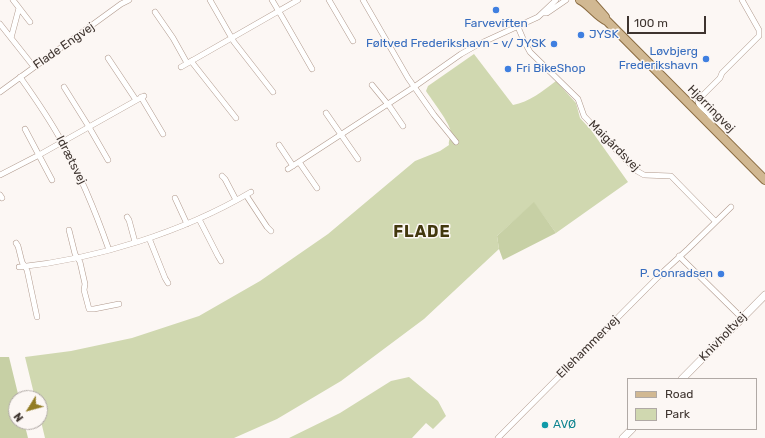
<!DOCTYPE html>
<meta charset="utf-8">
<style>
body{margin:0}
#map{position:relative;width:765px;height:438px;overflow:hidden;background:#fcf7f4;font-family:Rubik,sans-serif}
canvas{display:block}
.legend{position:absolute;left:627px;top:378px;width:130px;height:52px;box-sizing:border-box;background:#fcf7f4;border:1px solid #b0a9a5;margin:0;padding:5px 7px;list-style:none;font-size:12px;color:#3e342f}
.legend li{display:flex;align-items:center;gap:8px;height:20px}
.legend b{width:20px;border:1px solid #b0a9a5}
.north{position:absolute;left:8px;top:390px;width:40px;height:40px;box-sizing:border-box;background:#fcf7f4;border:1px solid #b0a9a5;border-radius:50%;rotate:233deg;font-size:11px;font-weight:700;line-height:16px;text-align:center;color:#3e342f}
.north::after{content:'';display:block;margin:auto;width:14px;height:18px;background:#937d24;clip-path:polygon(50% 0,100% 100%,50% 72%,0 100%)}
.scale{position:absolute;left:627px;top:16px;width:79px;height:18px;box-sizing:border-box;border:2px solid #3e342f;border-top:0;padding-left:5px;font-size:12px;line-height:14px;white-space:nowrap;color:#3e342f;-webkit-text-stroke:3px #fcf7f4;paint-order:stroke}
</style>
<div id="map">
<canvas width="765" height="438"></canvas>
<ul class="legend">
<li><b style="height:5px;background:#d1b892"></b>Road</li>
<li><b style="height:11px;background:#d0d8b0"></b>Park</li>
</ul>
<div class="north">N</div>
<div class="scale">100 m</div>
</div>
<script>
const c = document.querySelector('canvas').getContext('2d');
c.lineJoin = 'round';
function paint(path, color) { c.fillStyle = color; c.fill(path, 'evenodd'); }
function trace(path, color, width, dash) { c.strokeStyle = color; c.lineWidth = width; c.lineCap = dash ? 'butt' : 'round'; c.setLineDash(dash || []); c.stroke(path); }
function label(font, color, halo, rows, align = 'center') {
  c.font = font + ' Rubik,sans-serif'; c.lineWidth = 3; c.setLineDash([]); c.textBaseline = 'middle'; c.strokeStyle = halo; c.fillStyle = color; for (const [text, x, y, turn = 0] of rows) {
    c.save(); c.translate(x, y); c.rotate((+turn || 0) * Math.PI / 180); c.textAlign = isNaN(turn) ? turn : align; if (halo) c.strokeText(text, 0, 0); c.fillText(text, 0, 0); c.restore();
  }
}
paint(new Path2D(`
 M 474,54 L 513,105 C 529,102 543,91 556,81 L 576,103 L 580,118 L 591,130 L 628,182 L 556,233 L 534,203 L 497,236 L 499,249 L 424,319 L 341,381 L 277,419 L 234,438 L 45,438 L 40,417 L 40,398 L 35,398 L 25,357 L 71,351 L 132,338 L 199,316 L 260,281 L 328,234 L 415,161 L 440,151 L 449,145 C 448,141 451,137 451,133 C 451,124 431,99 426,91 L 428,86 Z
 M 409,377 L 438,401 L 446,416 L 433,429 L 426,423 L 412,438 L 289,438 L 340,413 L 391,381 Z`), '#d0d8b0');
paint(new Path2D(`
 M 534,202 L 556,233 L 503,260 L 499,249 L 497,236 Z
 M 0,357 L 9,357 L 19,398 L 16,398 L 16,422 L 24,422 L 28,438 L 0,438 Z`), '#c7d0a5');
const street = new Path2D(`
 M 13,0 L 30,22
 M 210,0 L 234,42 L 273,92
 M 272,0 L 281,15 L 312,69
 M 329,0 L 353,41
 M 363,0 L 408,78 L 434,115 L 456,142
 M 155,12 L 173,38 L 187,63
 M 543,13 L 547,13 L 566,0
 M 0,24 L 34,67
 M 518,27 L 524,41 L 530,52 L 578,99 L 584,116 L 620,154 L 637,171 L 644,175 L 671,176 L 715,221
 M 11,38 L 19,8
 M 108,58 L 136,100
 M 191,61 L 236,118
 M 181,67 L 298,0
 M 20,77 C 35,98 50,120 62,142 C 81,176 96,213 109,250
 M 372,85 L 390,107 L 403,126
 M 64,87 L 89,127 L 108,160
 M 0,92 L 121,4 L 129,0
 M 141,97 L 163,134
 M 326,113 L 358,159
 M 712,126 C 712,124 712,119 710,116 C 706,109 698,108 698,100 L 720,78 L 722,73 L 759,36 L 759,30 L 742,0
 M 25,129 L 52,180
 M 279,145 L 293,166
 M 299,162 L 317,188
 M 288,169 L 414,87 L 461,54 L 477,45 L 538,17 L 556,0
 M 0,175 L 39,155 L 144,96
 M 222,176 L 225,179 L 236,200
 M 0,195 L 2,198
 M 246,195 L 267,227 L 271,231
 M 175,198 L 187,224
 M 127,217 L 129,220 L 135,242
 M 199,219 L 218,256 L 221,261
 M 69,230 L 75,254 L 80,262 L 85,284 L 84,290 L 89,309 L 94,309 L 119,304
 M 149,238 L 165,278 L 168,283
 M 16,243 L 18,246 L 22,262 L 27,270 L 37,317
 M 679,256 L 742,318
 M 19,267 C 97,259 183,232 251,192
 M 498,438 L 664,271 L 688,249 L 731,207`);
const secondary = new Path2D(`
 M 682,379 L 765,295
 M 623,438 L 632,429`);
const primary = new Path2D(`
 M 580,0 C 590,5 596,16 607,21 L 765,180
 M 590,0 L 605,17`);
trace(street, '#b0998c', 6);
trace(secondary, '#b0998c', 8);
trace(primary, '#8a6b40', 10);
trace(street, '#fff', 5);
trace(secondary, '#fff', 7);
trace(primary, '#d1b892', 8);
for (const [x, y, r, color] of [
 [496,10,4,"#3f7fe0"],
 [581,35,4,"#3f7fe0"],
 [554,44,4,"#3f7fe0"],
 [706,59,4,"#3f7fe0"],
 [508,69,4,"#3f7fe0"],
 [721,274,4,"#3f7fe0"],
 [545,425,4,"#0f9aa8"]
]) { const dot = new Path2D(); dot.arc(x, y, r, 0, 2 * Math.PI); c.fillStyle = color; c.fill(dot); trace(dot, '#fcf7f4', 1.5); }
label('12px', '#366cbe', '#fcf7f4', [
 ["Farveviften",496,24,"center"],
 ["JYSK",589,35,"left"],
 ["Føltved Frederikshavn - v/ JYSK",546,44],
 ["Løvbjerg",698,52],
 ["Frederikshavn",698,66],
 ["Fri BikeShop",516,69,"left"],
 ["P. Conradsen",713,274]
], 'right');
label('12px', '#3e342f', '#fcf7f4', [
 ["Flade Engvej",64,46,-35],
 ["Hjørringvej",711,109,45],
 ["Maigårdsvej",614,146,45],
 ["Idrætsvej",71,160,63],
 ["Knivholtvej",723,337,-46],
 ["Ellehammervej",588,347,-45]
]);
label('12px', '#0d838f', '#fcf7f4', [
 ["AVØ",553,425]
], 'left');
c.letterSpacing = '1px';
label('bold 16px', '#42380e', '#fcf7f4', [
 ["FLADE",422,232]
]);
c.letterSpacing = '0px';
</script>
